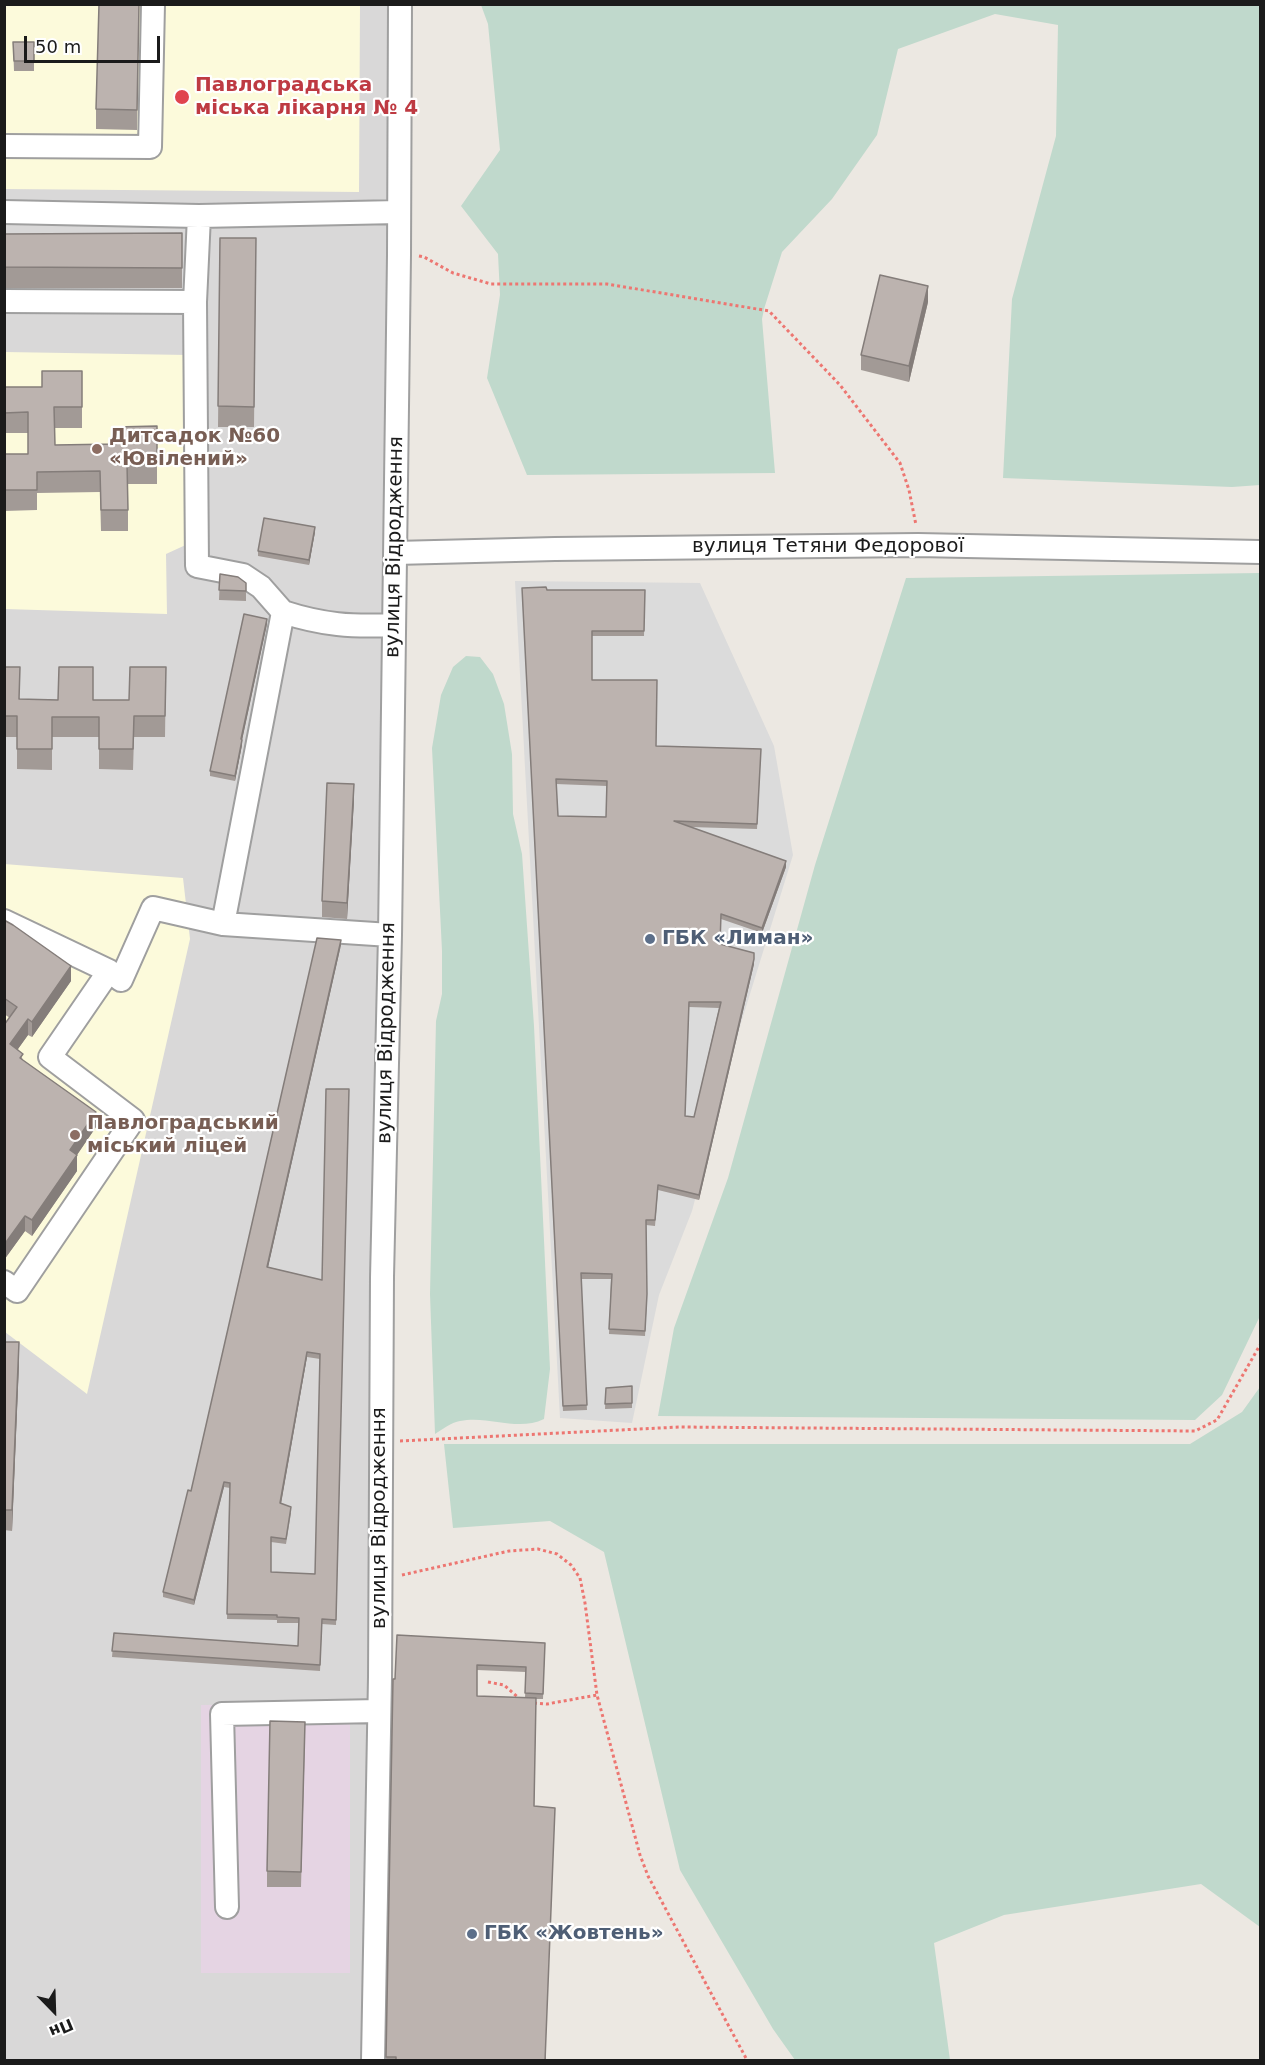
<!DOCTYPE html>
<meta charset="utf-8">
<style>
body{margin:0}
#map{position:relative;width:1265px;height:2065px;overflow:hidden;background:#ece8e2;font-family:"DejaVu Sans",sans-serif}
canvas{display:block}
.frame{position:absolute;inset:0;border:6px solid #1b1b1b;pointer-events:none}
.north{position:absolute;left:24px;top:1981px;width:60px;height:60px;-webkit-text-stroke:4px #fff;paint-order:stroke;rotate:157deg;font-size:16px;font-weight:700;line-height:24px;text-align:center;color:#1b1b1b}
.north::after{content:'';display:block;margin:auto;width:21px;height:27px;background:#1b1b1b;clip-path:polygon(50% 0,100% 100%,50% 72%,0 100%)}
.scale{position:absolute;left:24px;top:36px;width:136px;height:27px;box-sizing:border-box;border:3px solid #1b1b1b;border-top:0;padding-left:8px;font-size:18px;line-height:21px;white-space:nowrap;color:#1b1b1b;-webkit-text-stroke:4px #fff;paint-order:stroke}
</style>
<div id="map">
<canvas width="1265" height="2065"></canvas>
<div class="frame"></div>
<div class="north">Пн</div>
<div class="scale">50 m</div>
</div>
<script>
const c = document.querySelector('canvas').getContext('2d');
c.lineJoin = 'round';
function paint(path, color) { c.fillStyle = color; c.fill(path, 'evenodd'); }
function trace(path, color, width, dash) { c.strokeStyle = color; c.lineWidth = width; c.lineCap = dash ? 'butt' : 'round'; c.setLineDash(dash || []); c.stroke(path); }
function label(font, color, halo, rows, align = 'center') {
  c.font = font + ' "DejaVu Sans",sans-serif'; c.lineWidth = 4.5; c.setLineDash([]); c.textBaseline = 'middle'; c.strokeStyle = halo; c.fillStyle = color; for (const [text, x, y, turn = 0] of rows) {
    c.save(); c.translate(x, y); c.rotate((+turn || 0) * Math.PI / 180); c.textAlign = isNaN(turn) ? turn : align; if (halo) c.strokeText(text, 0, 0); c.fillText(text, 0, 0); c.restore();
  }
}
paint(new Path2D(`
 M 5,5 L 393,5 L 370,2060 L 5,2060 Z`), '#d9d8d8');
paint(new Path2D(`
 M 350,1704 L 350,1973 L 201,1973 L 201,1705 Z`), '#e5d4e3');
paint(new Path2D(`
 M 5,5 L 360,5 L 359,192 L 5,189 Z
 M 5,352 L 188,355 L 190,543 L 166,554 L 167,614 L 5,609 Z
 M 4,864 L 183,878 L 190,939 L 87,1394 L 5,1332 Z`), '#fcfadb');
paint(new Path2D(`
 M 481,5 L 1260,5 L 1260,485 L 1232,487 L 1003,478 L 1012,299 L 1056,136 L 1058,25 L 995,14 L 898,49 L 877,135 L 832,199 L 782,252 L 764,309 L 762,319 L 775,473 L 527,475 L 487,378 L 500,295 L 498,254 L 461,206 L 500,150 L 488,24 Z
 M 1260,573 L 1260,1316 L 1222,1395 L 1195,1420 L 658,1416 L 674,1328 L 728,1178 L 815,865 L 906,578 Z
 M 466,656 L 480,657 L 493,674 L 504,704 L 512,754 L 513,814 L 522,854 L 534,1026 L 550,1369 L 544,1419 C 517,1432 489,1415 460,1421 C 452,1422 443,1429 435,1434 L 430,1294 L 436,1021 L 442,994 L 442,951 L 432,748 L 441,695 L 453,667 Z
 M 1260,1387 L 1260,1927 L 1201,1884 L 1004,1915 L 934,1943 L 950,2060 L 795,2060 L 773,2029 L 680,1870 L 604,1552 L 550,1521 L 453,1528 L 444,1444 L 1190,1444 L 1242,1412 Z`), '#c0d9cc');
paint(new Path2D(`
 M 515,581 L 700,583 L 774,746 L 793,855 L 741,1023 L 692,1211 L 659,1295 L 632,1423 L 560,1418 Z`), '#dbdbdb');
const minor = new Path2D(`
 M 4,146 L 150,147 L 153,4
 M 4,212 L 199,216 L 399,212
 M 199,216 L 195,302 L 197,566 L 243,575 L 261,587 L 283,612
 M 4,301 L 195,302
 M 395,553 L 555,549 L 918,545 L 1260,552
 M 4,921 L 109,971 L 121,980 L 153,908 L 223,924 L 390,935
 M 223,924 L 283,612 C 323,625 352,627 393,625
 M 4,1282 L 17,1291 L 133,1120 L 50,1057 L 109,971
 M 227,1907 L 222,1714 L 379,1711
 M 373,2060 L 380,1677 L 382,1277 L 390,935 L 399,255 L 400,4`);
trace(minor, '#9f9f9f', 26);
trace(new Path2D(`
 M 419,256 L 424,257 L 453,273 L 491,284 L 607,284 L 769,311 L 840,385 L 900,463 L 909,490 L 916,525
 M 400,1441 L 680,1427 L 1195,1431 L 1217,1420 L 1260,1345
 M 402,1575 L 509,1551 L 538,1549 L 557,1554 L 571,1565 L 580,1578 L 585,1603 L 597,1695 L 640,1855 L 648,1876 L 747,2060
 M 488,1682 L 504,1685 L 520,1699
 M 534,1703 L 547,1704 L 597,1695`), '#ed7671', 3, [3, 3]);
trace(minor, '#fff', 22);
paint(new Path2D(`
 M 139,4 L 137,130 L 96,129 L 96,109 Z
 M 13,42 L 34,42 L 34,71 L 14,71 Z
 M 182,233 L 182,288 L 4,288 L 4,234 Z
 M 220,238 L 256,238 L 254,427 L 218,427 Z
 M 928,302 L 909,382 L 861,370 L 861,355 Z
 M 82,371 L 82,428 L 54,428 L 55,445 L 116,444 L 157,426 L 157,484 L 128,484 L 128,531 L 101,531 L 100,492 L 37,493 L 37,510 L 4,511 L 4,454 L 28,454 L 28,433 L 4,433 L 4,387 L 42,387 Z
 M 315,532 L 309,565 L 258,556 L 258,551 Z
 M 220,574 L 246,583 L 246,601 L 219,600 Z
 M 522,588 L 547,590 L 645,590 L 644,636 L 592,636 L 592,680 L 656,746 L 761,749 L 757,829 L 690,827 L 786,867 L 762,933 L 721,919 L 720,945 L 754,964 L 699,1200 L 658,1190 L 655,1226 L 646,1225 L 647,1299 L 645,1336 L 609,1334 L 611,1279 L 581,1279 L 587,1410 L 563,1411 ZM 556,784 L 607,786 L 606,817 L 558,816 ZM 689,1007 L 719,1008 L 694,1117 L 685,1116 Z
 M 267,624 L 242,740 L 242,745 L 235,781 L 210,776 L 210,771 Z
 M 4,667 L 20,699 L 58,700 L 129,700 L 166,667 L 165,737 L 134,737 L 133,770 L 99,769 L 99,737 L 52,737 L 52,770 L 17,769 L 17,737 L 4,737 Z
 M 354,800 L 347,919 L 322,917 L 322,901 Z
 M 4,920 L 71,981 L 32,1037 L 28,1035 L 18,1049 L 23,1060 L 96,1127 L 77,1155 L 77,1171 L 32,1236 L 25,1231 L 4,1260 L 4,1025 L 10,1018 L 4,1014 Z
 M 341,945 L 268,1267 L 322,1280 L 349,1089 L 336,1625 L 322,1624 L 320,1671 L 112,1657 L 114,1633 L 298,1646 L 299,1623 L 277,1623 L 277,1620 L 227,1619 L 230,1488 L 224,1487 L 194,1605 L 163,1597 L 163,1592 ZM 307,1357 L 320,1359 L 315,1574 L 271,1572 L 271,1542 L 286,1544 L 291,1513 L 281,1504 Z
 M 4,1342 L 19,1363 L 12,1531 L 4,1530 Z
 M 632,1386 L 632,1408 L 605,1409 L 606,1388 Z
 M 545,1643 L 543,1699 L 536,1699 L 534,1806 L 546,2061 L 386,2061 L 393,1679 ZM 477,1670 L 526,1672 L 525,1698 L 477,1696 Z
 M 305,1738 L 301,1887 L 267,1887 L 267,1871 Z`), '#a29a96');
paint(new Path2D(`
 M 928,286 L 928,302 L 909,382 L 909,366 Z
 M 315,527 L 315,532 L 309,565 L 309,560 Z
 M 267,619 L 267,624 L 241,745 L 241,739 Z
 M 242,740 L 242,745 L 235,781 L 235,776 Z
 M 354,784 L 354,800 L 347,919 L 347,903 Z
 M 786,861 L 786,867 L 762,933 L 762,928 Z
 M 341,940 L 341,945 L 267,1272 L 267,1267 Z
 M 754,959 L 754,964 L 699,1200 L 699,1195 Z
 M 71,966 L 71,981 L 32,1037 L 32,1022 Z
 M 28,1019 L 28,1035 L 10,1060 L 10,1044 Z
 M 96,1112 L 96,1127 L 70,1165 L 70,1150 Z
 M 77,1155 L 77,1171 L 32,1236 L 32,1220 Z
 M 25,1216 L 25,1231 L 4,1260 L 4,1245 Z
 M 19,1342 L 19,1363 L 12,1531 L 12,1510 Z
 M 307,1352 L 307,1357 L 280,1509 L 280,1503 Z
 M 224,1482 L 224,1487 L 194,1605 L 194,1600 Z`), '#847d7a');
const building = new Path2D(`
 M 99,4 L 139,4 L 137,110 L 96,109 Z
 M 13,42 L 34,42 L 34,61 L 14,61 Z
 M 182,233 L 182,268 L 4,267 L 4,234 Z
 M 220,238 L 256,238 L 254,407 L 218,406 Z
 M 880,275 L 928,286 L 909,366 L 861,355 Z
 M 42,371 L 82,371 L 82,407 L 54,407 L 55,445 L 116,444 L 116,427 L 157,426 L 157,463 L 127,464 L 128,510 L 101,510 L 100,471 L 37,472 L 37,490 L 4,490 L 4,454 L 28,454 L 28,412 L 4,413 L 4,387 L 42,387 Z
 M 264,518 L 315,527 L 309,560 L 258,551 Z
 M 220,574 L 238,577 L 246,583 L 246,591 L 219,590 Z
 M 546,587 L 547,590 L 645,590 L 644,631 L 592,631 L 592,680 L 657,680 L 656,746 L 761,749 L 757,824 L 674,821 L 786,861 L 762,928 L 721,914 L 720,944 L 754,953 L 754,959 L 699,1195 L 658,1185 L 655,1220 L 646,1220 L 647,1294 L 645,1331 L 609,1329 L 612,1274 L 581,1273 L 587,1405 L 563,1406 L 522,588 ZM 556,779 L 607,781 L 606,817 L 558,816 ZM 689,1002 L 721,1002 L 694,1117 L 685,1116 Z
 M 244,614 L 267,619 L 241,739 L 242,740 L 235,776 L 210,771 Z
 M 4,667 L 20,667 L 19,699 L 58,700 L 59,667 L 93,667 L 93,700 L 129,700 L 130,667 L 166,667 L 165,716 L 134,716 L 133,749 L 99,749 L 99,717 L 52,717 L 52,749 L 17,749 L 17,716 L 4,716 Z
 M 327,783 L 354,784 L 347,903 L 322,901 Z
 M 4,920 L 13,925 L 71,966 L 32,1022 L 28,1019 L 10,1044 L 23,1054 L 20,1058 L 96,1112 L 70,1150 L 77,1155 L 32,1220 L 25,1216 L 4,1245 L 4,1025 L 17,1007 L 4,998 Z
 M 317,938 L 341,940 L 267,1267 L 322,1280 L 326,1089 L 349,1089 L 336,1620 L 322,1619 L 320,1665 L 112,1651 L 114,1633 L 298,1646 L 299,1618 L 277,1617 L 277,1615 L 227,1614 L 230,1483 L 224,1482 L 194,1600 L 163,1592 L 188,1490 L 191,1491 ZM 307,1352 L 320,1354 L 315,1574 L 271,1572 L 271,1537 L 286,1539 L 291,1507 L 280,1503 Z
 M 4,1342 L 19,1342 L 12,1510 L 4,1510 Z
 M 632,1386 L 632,1403 L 605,1404 L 606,1388 Z
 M 397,1635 L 545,1643 L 543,1694 L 525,1693 L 526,1667 L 477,1665 L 477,1696 L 536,1698 L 534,1806 L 555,1808 L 545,2061 L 396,2061 L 396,2057 L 386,2057 L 393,1679 L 395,1679 Z
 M 270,1721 L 305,1722 L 301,1872 L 267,1871 Z`);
paint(building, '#bcb3af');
trace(building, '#847d7a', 1.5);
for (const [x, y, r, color] of [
 [182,97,8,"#e0444e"],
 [97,449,6,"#8d6e63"],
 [650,939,6,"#5c6f8a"],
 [75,1135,6,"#8d6e63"],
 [472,1934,6,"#5c6f8a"]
]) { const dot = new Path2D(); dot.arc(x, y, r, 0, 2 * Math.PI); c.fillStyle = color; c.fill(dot); trace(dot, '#fff', 2); }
label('bold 20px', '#be3a42', '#fff', [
 ["Павлоградська",195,86],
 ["міська лікарня № 4",195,109]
], 'left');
label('bold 20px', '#785e54', '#fff', [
 ["Дитсадок №60",109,437],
 ["«Ювілений»",109,460],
 ["Павлоградський",87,1124],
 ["міський ліцей",87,1147]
], 'left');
label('20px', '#1b1b1b', '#fff', [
 ["вулиця Відродження",395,547,-89],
 ["вулиця Тетяни Федорової",828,547],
 ["вулиця Відродження",387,1033,-89],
 ["вулиця Відродження",380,1518,-90]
]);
label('bold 20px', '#4e5e75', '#fff', [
 ["ГБК «Лиман»",662,939],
 ["ГБК «Жовтень»",484,1934]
], 'left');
</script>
